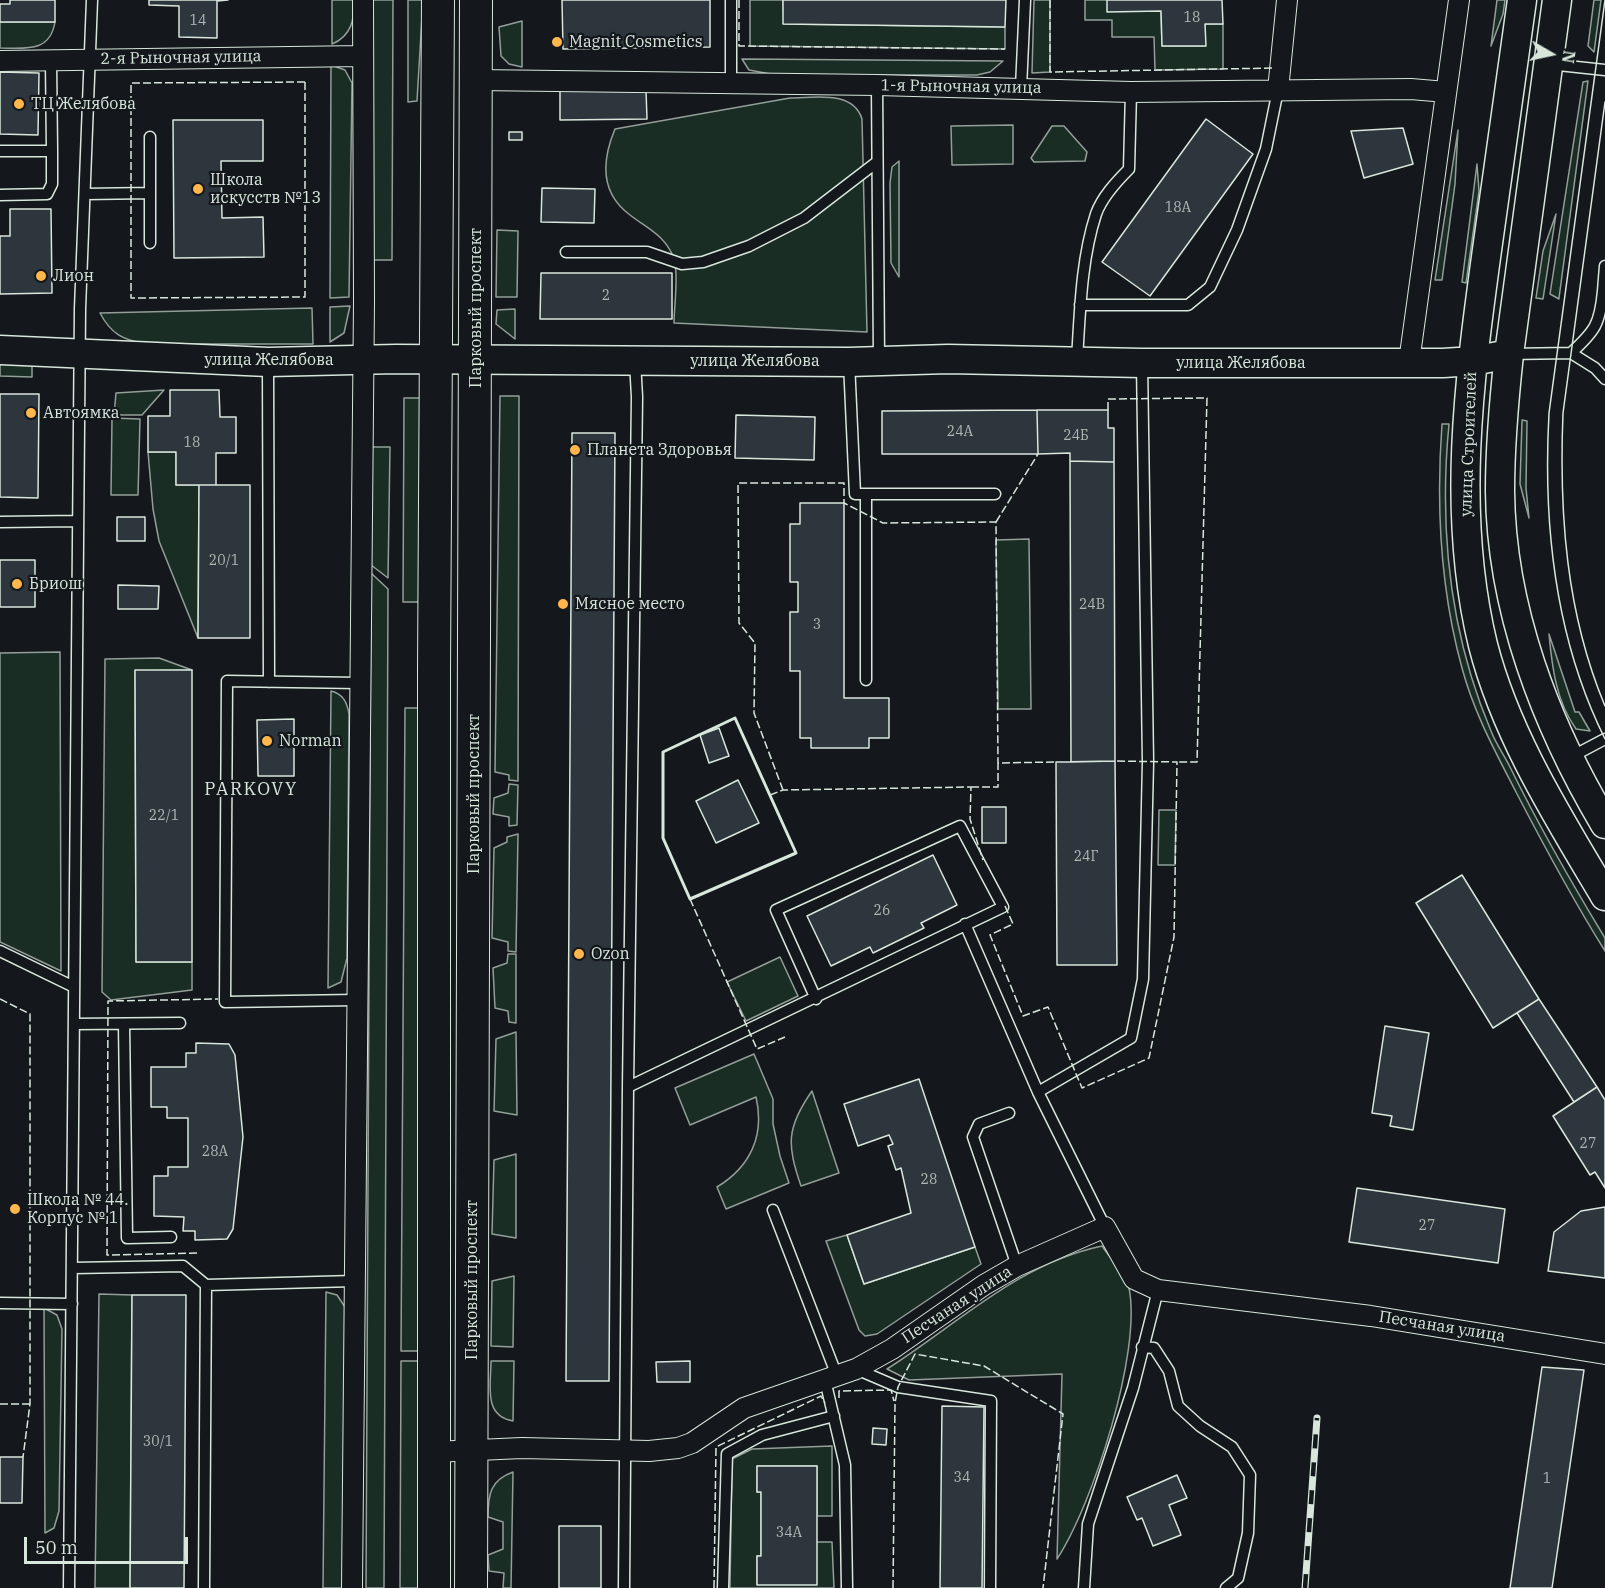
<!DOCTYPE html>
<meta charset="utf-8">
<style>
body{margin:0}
#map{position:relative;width:1605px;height:1588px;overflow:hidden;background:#14181c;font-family:"IBM Plex Serif",serif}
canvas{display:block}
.north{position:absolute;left:1521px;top:24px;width:60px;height:60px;-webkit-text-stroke:4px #14181c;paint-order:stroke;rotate:99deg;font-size:16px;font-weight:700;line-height:24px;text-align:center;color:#d8e6dc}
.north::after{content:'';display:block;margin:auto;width:21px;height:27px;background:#d8e6dc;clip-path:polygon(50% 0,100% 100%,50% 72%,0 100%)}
.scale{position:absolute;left:24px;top:1537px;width:164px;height:27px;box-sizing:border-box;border:3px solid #d8e6dc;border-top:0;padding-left:8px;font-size:18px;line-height:21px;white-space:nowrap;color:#d8e6dc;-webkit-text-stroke:4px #14181c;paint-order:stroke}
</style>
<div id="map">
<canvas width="1605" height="1588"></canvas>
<div class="north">N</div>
<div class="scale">50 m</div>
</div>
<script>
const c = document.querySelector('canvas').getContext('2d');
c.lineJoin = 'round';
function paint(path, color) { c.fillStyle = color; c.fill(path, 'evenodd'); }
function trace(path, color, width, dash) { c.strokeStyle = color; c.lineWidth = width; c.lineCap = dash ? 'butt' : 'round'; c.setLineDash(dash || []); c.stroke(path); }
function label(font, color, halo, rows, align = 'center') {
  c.font = font + ' "IBM Plex Serif",serif'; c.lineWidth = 4.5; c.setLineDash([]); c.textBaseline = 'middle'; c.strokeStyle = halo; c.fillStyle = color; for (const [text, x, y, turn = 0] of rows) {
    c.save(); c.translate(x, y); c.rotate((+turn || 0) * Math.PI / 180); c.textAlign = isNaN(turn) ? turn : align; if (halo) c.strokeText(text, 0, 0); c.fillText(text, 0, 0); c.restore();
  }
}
const green = new Path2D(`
 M 332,0 L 355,0 C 354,19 352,36 332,44 Z
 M 372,0 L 393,0 L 392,260 L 370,260 Z
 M 408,0 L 423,0 L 417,101 L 408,102 Z
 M 750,0 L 783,0 L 784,24 L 1005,27 L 1005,49 L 750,46 Z
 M 1034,0 L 1050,0 L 1050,72 L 1032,73 Z
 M 1085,0 L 1107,0 L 1161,11 L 1162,46 L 1205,46 L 1205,24 L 1223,24 L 1223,69 L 1155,70 L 1154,37 L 1112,37 L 1112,20 L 1085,20 Z
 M 1497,0 L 1505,0 L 1503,14 L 1491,46 Z
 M 1594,0 L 1601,0 L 1594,52 L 1588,46 Z
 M 522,21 L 522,67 L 509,64 L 501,56 L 499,27 Z
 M 0,22 L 55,22 C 50,53 25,48 0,48 Z
 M 742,59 L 1003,61 L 990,72 L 977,75 L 776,75 L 749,70 Z
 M 331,65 L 345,70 L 352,83 L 349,297 L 330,298 Z
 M 1588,81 L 1559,298 L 1559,299 L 1550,294 L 1583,82 Z
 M 790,98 C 815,98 853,90 862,119 L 867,332 L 674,323 C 674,307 679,274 674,259 C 666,236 648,229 630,215 C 600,193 602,160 615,129 Z
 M 1013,125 L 1013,164 L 952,165 L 951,126 Z
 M 1052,126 L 1064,126 L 1087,152 L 1085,161 L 1034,162 L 1031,158 Z
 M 1458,130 L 1455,184 L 1442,280 L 1435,280 Z
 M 899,161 L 899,277 L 891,263 L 890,183 L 892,167 Z
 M 1477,164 L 1479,191 L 1466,283 L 1462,282 Z
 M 1556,214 L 1543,299 L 1536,298 L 1543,251 Z
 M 497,230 L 518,231 L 517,297 L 496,297 Z
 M 350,306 L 344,333 L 330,342 L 330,307 Z
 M 312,308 L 313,344 L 146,344 C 123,340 111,334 100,313 Z
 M 515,309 L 515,339 L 496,324 L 497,310 Z
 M 0,362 L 32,362 L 32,377 L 0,376 Z
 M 164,390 L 142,415 L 114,415 L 116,393 Z
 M 500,396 L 519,396 L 518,781 L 509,780 L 509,775 L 495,772 Z
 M 404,398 L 427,398 L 426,602 L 403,602 Z
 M 112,418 L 140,419 L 138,495 L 111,495 Z
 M 1522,420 L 1527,421 L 1526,488 L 1529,518 L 1520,484 Z
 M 1442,424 L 1449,424 C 1439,528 1450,634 1491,731 C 1496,744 1504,755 1510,767 C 1539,826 1571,882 1605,938 L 1605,951 C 1573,900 1544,846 1516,792 C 1495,751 1474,713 1462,668 C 1440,588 1436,506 1442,424 Z
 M 371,447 L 390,447 L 388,578 L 371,565 Z
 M 148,452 L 176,452 L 176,485 L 199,485 L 198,638 L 159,541 L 153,509 Z
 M 1029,539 L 1031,709 L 998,709 L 996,540 Z
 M 371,573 L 388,589 L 384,1588 L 366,1588 Z
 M 1549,634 L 1575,712 L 1579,712 L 1590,731 L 1576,729 C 1556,701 1552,667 1549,634 Z
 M 60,652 L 61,971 L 0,942 L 0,653 Z
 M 159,658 L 192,670 L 135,671 L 136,962 L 192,962 L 192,990 L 111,1000 L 102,992 L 105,659 Z
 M 331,691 C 343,694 347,702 349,714 L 347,958 L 341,982 L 328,988 Z
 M 405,708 L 426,708 L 422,1351 L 401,1351 Z
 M 509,784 L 518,785 L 517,825 L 509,826 L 509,817 L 493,814 L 494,798 L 508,793 Z
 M 1159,810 L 1176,810 L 1175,865 L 1158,865 Z
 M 518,834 L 516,952 L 508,951 L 508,942 L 492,938 L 494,848 L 507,842 L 507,837 Z
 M 508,954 L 516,954 L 516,1023 L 509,1022 L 508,1011 L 495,1008 L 493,968 L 507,963 Z
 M 780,957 L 798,996 L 746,1021 L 727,982 Z
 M 516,1032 L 517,1115 L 494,1111 L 496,1039 Z
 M 754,1054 L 773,1099 L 773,1124 L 780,1156 L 789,1183 L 726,1209 L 717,1187 C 750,1167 765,1136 756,1097 L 690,1125 L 675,1088 Z
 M 812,1091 L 839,1173 L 801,1186 C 787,1145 786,1128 812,1091 Z
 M 516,1154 L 516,1238 L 492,1234 L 494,1160 Z
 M 847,1235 L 864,1284 L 975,1247 L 981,1264 L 877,1334 L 865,1336 L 859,1330 L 826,1241 Z
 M 1102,1246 C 1110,1258 1127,1275 1129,1288 C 1142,1352 1093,1504 1057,1559 L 1062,1374 L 909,1380 L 887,1369 C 958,1324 1017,1264 1102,1246 Z
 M 514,1276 L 513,1347 L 491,1346 L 492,1281 Z
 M 326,1292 L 337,1295 L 347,1310 L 344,1588 L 323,1588 Z
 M 99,1294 L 132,1295 L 130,1588 L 95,1588 Z
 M 44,1308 L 57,1315 L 62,1329 L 59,1511 L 54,1528 L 45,1533 Z
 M 401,1361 L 420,1361 L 419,1588 L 400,1588 Z
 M 491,1361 L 514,1361 L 513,1421 C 483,1416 491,1385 491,1361 Z
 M 832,1446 L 832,1516 L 817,1516 L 817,1466 L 757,1466 L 757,1492 L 761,1492 L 761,1556 L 757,1556 L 757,1584 L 816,1542 L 832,1542 L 834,1588 L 730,1588 L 732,1459 L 752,1449 Z
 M 513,1472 L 511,1588 L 503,1588 L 504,1573 L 489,1571 L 488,1555 L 503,1549 L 503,1522 L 488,1517 C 488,1495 490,1480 513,1472 Z`);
paint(green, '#1a2d24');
trace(green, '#939e99', 1.5);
const building = new Path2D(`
 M 10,0 L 55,0 L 55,22 L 0,22 L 0,4 L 10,4 Z
 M 149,0 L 228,0 L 217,1 L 217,38 L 179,37 L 179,6 L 149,5 Z
 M 562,0 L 710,0 L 710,47 L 563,49 Z
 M 783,0 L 1006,0 L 1005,27 L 783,24 Z
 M 1107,0 L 1222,0 L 1223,24 L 1205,24 L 1206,46 L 1162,46 L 1161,11 L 1107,12 Z
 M 0,72 L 39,73 L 38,135 L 0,134 Z
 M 646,90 L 647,119 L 560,120 L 560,91 Z
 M 1206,119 L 1253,154 L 1150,296 L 1102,262 Z
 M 173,120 L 263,120 L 263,161 L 221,161 L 222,218 L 263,217 L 264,257 L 174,258 Z
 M 1403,128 L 1413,164 L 1364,178 L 1351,131 Z
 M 509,132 L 522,132 L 522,140 L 509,140 Z
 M 542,188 L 595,189 L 594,223 L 541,222 Z
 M 10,209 L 51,209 L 52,293 L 0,294 L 0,236 L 10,236 Z
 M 541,273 L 672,273 L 672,319 L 540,319 Z
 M 170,390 L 219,390 L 220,417 L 236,417 L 236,453 L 216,453 L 216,485 L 176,485 L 176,452 L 148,452 L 148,416 L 170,416 Z
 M 0,394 L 39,394 L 38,498 L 0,497 Z
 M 1037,410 L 1038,454 L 882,454 L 882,411 Z
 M 1037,410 L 1108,410 L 1108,428 L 1114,428 L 1114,462 L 1070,461 L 1070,453 L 1038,454 Z
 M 736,415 L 815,417 L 814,460 L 735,458 Z
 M 572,433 L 615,433 L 609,1381 L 566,1381 Z
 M 1070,461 L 1114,462 L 1115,761 L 1071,762 Z
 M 199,485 L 250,485 L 250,638 L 198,638 Z
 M 800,503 L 844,503 L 844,698 L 889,698 L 889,738 L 869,738 L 869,748 L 811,748 L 811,738 L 800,738 L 800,671 L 790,671 L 790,612 L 798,612 L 798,582 L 790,582 L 790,524 L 800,524 Z
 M 117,517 L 145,517 L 145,541 L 117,541 Z
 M 0,560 L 35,560 L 35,607 L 0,607 Z
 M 118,585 L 159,586 L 158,609 L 118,609 Z
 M 135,670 L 192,670 L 192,962 L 136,962 Z
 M 294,719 L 294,776 L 258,776 L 257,720 Z
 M 719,728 L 729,756 L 709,763 L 700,735 Z
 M 1115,761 L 1117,965 L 1057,965 L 1056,762 Z
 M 738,780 L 759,823 L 716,843 L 696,801 Z
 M 982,807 L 1006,807 L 1006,843 L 982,843 Z
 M 933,855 L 957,905 L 921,923 L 924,928 L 873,953 L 870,947 L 831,966 L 807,916 Z
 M 1462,875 L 1539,999 L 1493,1028 L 1416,903 Z
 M 1539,999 L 1597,1087 L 1574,1102 L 1517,1013 Z
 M 1385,1026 L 1429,1033 L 1413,1130 L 1390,1126 L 1392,1116 L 1372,1113 Z
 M 196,1043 L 229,1044 L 235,1055 L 243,1137 L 233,1229 L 227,1239 L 195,1240 L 195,1231 L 183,1231 L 184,1217 L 154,1216 L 154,1176 L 168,1176 L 168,1167 L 188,1167 L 188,1118 L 167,1118 L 167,1107 L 151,1107 L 151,1067 L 186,1067 L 186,1053 L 196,1053 Z
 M 919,1079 L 975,1247 L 864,1284 L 847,1235 L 911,1213 L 901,1168 L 896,1170 L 888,1146 L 893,1144 L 889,1135 L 858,1146 L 844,1104 Z
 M 1597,1087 L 1605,1100 L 1605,1188 L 1595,1172 L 1590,1175 L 1553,1116 Z
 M 1357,1188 L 1505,1209 L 1498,1263 L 1349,1242 Z
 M 1605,1207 L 1605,1278 L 1548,1271 L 1554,1232 L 1581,1211 Z
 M 132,1295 L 186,1295 L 184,1588 L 130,1588 Z
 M 690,1361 L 690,1382 L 657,1382 L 656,1362 Z
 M 1542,1367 L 1584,1370 L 1552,1588 L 1510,1588 Z
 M 942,1406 L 984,1407 L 982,1588 L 940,1588 Z
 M 873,1428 L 887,1429 L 886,1445 L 872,1444 Z
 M 0,1457 L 23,1457 L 22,1503 L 0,1503 Z
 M 757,1466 L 817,1466 L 817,1585 L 757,1585 L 757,1556 L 761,1556 L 761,1492 L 757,1492 Z
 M 1177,1475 L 1187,1498 L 1169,1505 L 1181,1535 L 1153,1546 L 1142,1518 L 1137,1520 L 1127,1497 Z
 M 559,1526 L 601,1526 L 601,1588 L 559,1588 Z`);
paint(building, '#2c363c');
trace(building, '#d8e6dc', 1.5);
const lane = new Path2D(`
 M 731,0 L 731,83
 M 1549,64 L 1605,70
 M 877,85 L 879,360
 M 1021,88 L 1025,0
 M 150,137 L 150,193
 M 0,151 L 52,151 L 51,61
 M 85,194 L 150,193 L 150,243
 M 0,195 L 47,194 L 52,184 L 52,151
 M 566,252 L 647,252 L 682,264 L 703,262 L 749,246 L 804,218 L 877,162
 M 1605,266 L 1603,291 L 1605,292
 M 1080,305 L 1188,305 L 1210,287 L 1237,230 L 1266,149 L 1278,90
 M 1571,353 L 1595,368 L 1605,379
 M 1509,354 L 1571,353 C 1595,331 1600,324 1603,291
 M 1077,360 C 1080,312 1081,260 1096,214 C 1102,197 1116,182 1129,169 L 1131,92
 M 849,362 L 855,494 L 995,494
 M 268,365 L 269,682
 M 0,522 L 78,521
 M 866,680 L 866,494
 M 1569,758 L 1605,739
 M 965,924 L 1038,1092
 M 0,951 L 74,987
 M 356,1000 L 225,1002 L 227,681 L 359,683
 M 74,1024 L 180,1023
 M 124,1024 L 127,1238 L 171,1237
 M 628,1087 L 1003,907 L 960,826 L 776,910 L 816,999
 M 1009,1113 L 979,1124 L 973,1137 L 1017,1266
 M 773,1210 L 837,1376
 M 1105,1227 L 1038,1092 L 1131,1038 L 1143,979 L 1148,762 L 1142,363
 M 73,1268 L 183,1266 L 206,1285
 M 0,1303 L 72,1304
 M 1142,1347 L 1154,1348 L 1169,1371 L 1178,1406 L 1200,1426 L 1232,1447 L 1250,1475 L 1248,1533 L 1238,1578 L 1226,1588
 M 856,1369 L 898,1387 L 991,1401 L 990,1588
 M 825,1380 L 845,1465 L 847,1588
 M 69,1588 L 80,309 L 92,0
 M 204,1588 L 206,1285 L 354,1281
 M 624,1588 L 628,1087 L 637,397 L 635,361
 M 723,1588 L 727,1454 L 762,1435 L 834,1416
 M 1084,1588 L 1088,1524 L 1133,1388 L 1158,1290`);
const street = new Path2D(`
 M 0,61 L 363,56
 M 476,80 L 877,85 L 1131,92 L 1411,89 L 1446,92
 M 1278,90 L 1287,0
 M 1409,362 L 1459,0
 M 433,1452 L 522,1448 L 649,1451 L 678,1448 L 692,1443 L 744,1408 L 856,1369 L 892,1349 L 984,1285 L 1017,1266 L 1105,1227 L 1134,1279 L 1158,1290 L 1371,1316 L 1605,1354
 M 352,1588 L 364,301 L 363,0`);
const secondary = new Path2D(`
 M 1522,0 C 1510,83 1499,167 1487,250 C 1469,381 1451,514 1483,645 C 1506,735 1558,817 1605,896
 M 1557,0 L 1509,354 C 1504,400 1500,445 1500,491 C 1501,609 1546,725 1605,824
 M 0,350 L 268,362 L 396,359 L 849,362 L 948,359 L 1142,363 L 1443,363 L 1473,361 L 1509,354`);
const primary = new Path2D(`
 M 434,1588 L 434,670 L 438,0
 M 471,1588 L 476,0`);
trace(lane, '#d8e6dc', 13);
trace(street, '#d8e6dc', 22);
trace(secondary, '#d8e6dc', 31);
trace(primary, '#d8e6dc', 34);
trace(lane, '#14181c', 10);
trace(street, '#14181c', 20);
trace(secondary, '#14181c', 28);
trace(primary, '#14181c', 32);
trace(new Path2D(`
 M 1605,0 L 1549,413 C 1543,522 1555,639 1605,739
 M 1605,102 L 1563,413 C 1559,513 1566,613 1605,706`), '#d8e6dc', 1.5);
const rail = new Path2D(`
 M 1305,1588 L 1317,1418`);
trace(rail, '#d8e6dc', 7);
trace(rail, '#14181c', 4.5, [14]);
trace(new Path2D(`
 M 739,0 L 739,46 L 1005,49
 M 1050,0 L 1050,72 L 1274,68
 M 305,82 L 305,297 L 131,298 L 131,83 Z
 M 1108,410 L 1108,399 L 1207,398 L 1197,762 L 1177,762
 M 996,522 L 1038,454
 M 971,787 L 998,787 L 998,763 L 1056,762
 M 783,790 L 754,713 L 755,643 L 739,623 L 738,483 L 844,483 L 844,503 L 883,523 L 996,522 L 998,763
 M 770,795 L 783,790 L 971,787 L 970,819 L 983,860
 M 690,899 L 757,1049 L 785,1037
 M 1005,906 L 1013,924 L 990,935 L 1023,1016 L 1048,1007 L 1082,1088 L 1149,1058 L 1174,937 L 1177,762 L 1115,761
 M 0,999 L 30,1014 L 30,1404 L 23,1457
 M 197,1253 L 107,1255 L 108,1001 L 218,999
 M 839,1398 L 839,1391 L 891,1390 L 894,1401
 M 0,1404 L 30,1404
 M 714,1588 L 716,1447 L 821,1396 L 825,1403
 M 893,1588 L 895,1403 L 898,1387 L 915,1354 L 984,1366 L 1063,1414 L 1043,1588`), '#d8e6dc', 1.5, [8, 3]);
trace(new Path2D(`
 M 735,718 L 796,853 L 690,899 L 663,838 L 663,752 Z`), '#d8e6dc', 3);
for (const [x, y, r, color] of [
 [557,42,6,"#ffb74d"],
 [19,104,6,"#ffb74d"],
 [198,189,6,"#ffb74d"],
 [41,276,6,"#ffb74d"],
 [31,413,6,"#ffb74d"],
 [575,450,6,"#ffb74d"],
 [17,584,6,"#ffb74d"],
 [563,604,6,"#ffb74d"],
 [267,741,6,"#ffb74d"],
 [579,954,6,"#ffb74d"],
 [15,1209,6,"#ffb74d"]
]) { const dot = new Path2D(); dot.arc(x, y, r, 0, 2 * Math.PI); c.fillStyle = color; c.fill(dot); trace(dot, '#14181c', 2); }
label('14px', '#adbab4', null, [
 ["18",1192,18],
 ["14",198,21],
 ["18А",1178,208],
 ["2",606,296],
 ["24А",960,432],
 ["24Б",1076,436],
 ["18",192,443],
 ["20/1",224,561],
 ["24В",1092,605],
 ["3",817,625],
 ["22/1",164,816],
 ["24Г",1086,857],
 ["26",882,911],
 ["27",1588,1144],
 ["28А",215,1152],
 ["28",929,1180],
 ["27",1427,1226],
 ["30/1",158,1442],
 ["34",962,1478],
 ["1",1547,1479],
 ["34А",789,1533]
]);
label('16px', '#d8e6dc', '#14181c', [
 ["Magnit Cosmetics",569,42],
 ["ТЦ Желябова",31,104],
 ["Школа",210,180],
 ["искусств №13",210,198],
 ["Лион",53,276],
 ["Автоямка",43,413],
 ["Планета Здоровья",587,450],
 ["Бриош",29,584],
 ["Мясное место",575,604],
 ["Norman",279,741],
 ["Ozon",591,954],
 ["Школа № 44.",27,1200],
 ["Корпус № 1",27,1218]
], 'left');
label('16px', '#d8e6dc', '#14181c', [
 ["2-я Рыночная улица",181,58,-1],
 ["1-я Рыночная улица",961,87,1],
 ["Парковый проспект",476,308,-90],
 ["улица Желябова",269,360],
 ["улица Желябова",755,361],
 ["улица Желябова",1241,363],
 ["улица Строителей",1469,444,-88],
 ["Парковый проспект",474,794,-90],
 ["Парковый проспект",472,1280,-90],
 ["Песчаная улица",957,1305,-33],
 ["Песчаная улица",1442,1327,9]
]);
c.letterSpacing = '1.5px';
label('18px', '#d8e6dc', '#14181c', [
 ["PARKOVY",251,790]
]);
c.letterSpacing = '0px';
</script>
